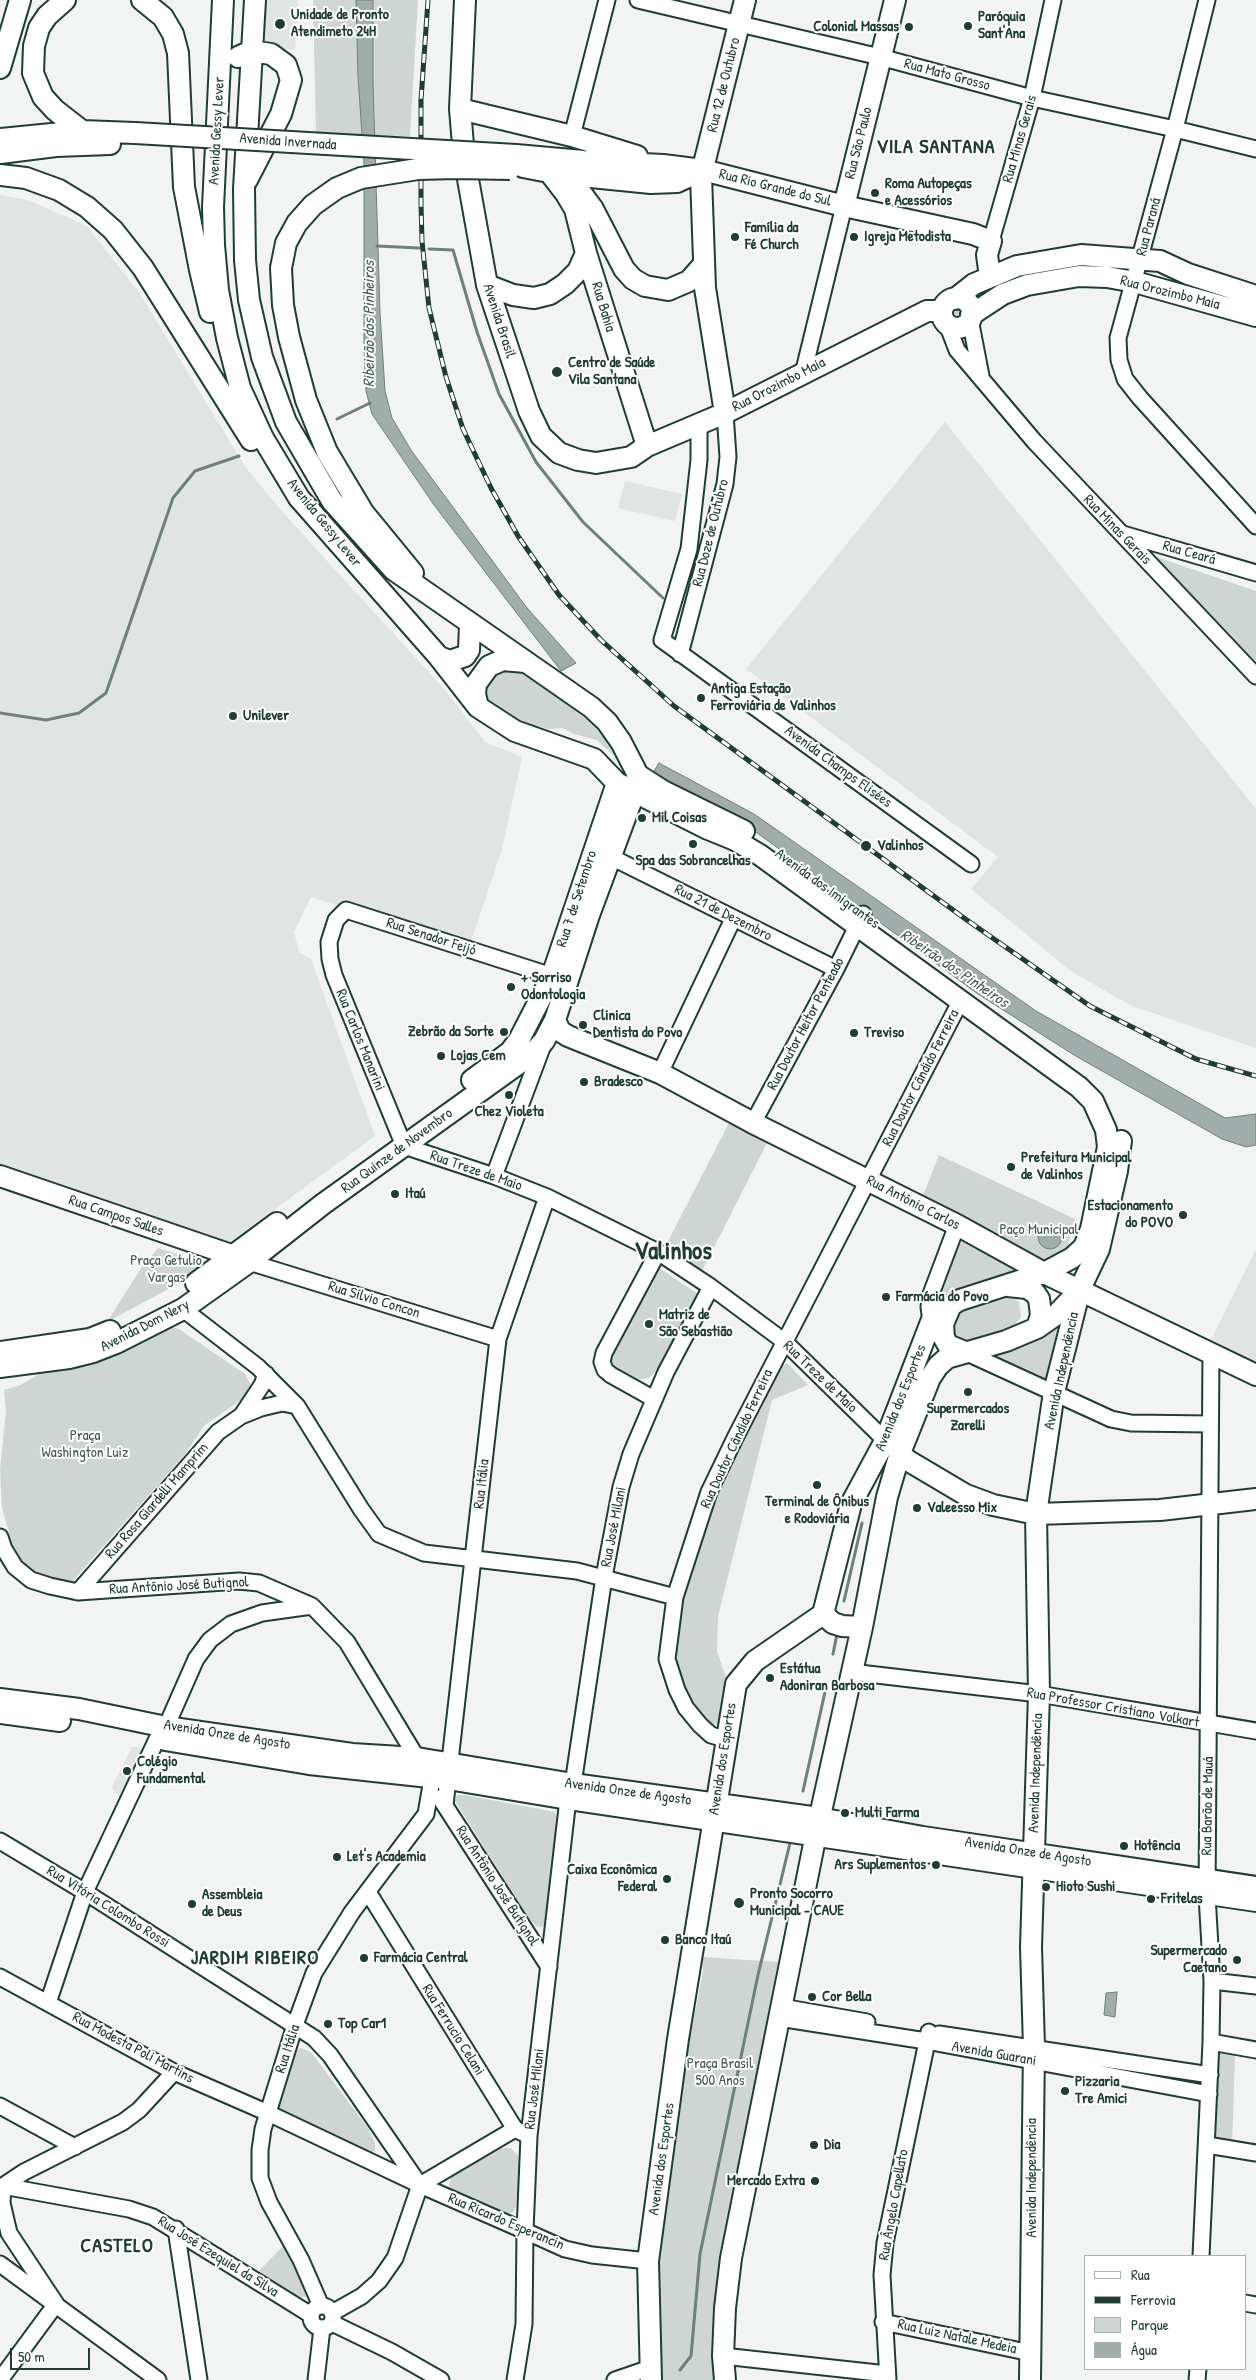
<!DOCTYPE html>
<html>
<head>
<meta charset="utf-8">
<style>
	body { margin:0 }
	#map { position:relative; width:1256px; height:2380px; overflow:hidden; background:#f2f3f3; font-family:"Patrick Hand",sans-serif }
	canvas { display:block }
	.legend { position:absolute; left:1084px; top:2255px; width:162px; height:115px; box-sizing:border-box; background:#fff; border:1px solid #a5b1ae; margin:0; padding:6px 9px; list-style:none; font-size:15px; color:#1f3d34 }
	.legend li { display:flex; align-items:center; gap:10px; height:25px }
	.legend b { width:25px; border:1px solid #a5b1ae }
	.scale { position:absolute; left:10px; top:2348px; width:80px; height:22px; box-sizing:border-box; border:2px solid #1f3d34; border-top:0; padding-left:6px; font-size:15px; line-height:18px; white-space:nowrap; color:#1f3d34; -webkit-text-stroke:4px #fff; paint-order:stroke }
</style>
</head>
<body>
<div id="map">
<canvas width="1256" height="2380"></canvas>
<ul class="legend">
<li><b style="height:6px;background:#fff"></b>Rua</li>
<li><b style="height:6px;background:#1f3d34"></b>Ferrovia</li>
<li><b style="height:14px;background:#ced5d3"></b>Parque</li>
<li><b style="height:14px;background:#a1adaa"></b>Água</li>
</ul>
<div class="scale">50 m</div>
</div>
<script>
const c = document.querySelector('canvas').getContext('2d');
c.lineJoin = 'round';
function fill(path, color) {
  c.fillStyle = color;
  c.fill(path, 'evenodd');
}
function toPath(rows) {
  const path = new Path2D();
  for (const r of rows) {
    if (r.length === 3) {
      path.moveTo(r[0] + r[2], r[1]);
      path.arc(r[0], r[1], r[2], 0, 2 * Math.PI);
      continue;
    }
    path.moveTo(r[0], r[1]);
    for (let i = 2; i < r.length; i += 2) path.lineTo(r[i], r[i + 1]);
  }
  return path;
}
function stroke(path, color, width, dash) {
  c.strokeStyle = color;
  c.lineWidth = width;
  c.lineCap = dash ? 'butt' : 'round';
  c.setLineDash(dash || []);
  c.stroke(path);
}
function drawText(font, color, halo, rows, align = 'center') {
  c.font = font + ' "Patrick Hand",sans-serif';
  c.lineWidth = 4;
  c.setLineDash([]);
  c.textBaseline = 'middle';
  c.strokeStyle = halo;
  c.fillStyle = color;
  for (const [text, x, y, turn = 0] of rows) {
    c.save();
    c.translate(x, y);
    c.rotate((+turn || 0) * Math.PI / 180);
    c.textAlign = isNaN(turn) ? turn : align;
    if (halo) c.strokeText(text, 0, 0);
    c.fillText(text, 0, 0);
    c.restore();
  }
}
fill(toPath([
	[263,0,298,0,295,50,262,48],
	[0,195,28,200,87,226,140,294,246,468,286,516,446,691,485,742,522,757,502,849,469,947,311,897,294,932,299,952,311,959,375,1136,223,1247,0,1169],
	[945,422,1256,809,1256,1048,1132,1006,1072,972,971,889,998,857,746,669],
	[625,481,682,494,675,521,618,508],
	[1256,1249,1256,1364,1211,1340],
	[132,1747,139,1747,142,1755,123,1797,115,1793,112,1787]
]), '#e0e4e3');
fill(toPath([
	[313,0,418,0,410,136,316,134],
	[957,314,9],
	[1151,555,1256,591,1256,662],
	[498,670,518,670,567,702,594,727,604,738,614,756,597,740,574,734,562,728,548,729,539,727,531,729,491,710,483,694,484,680],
	[730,1121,768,1141,700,1275,664,1249],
	[939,1155,1075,1219,1066,1252,1046,1262,921,1201],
	[961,1242,1019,1270,1020,1272,943,1301,940,1287,955,1246],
	[158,1248,213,1265,107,1322,140,1270],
	[656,1266,698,1294,661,1366,649,1378,634,1380,612,1367,609,1358],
	[1011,1296,1019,1302,1021,1317,1014,1326,962,1344,952,1336,951,1322,958,1312,969,1305],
	[1062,1319,1047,1381,985,1357],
	[170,1327,179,1329,245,1374,251,1385,251,1393,205,1425,185,1454,70,1584,60,1583,25,1570,16,1557,2,1508,0,1469,6,1412,4,1390,21,1385,48,1368],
	[787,1363,808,1385,772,1400,718,1616,717,1651,726,1678,718,1725,707,1724,685,1688,677,1670,673,1651,677,1609,711,1506,739,1441,779,1368],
	[457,1795,465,1795,555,1812,557,1820,545,1926,538,1927,530,1920,460,1809,455,1801],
	[702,1957,778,1962,728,2219,715,2341,718,2380,657,2380,659,2200,703,1971],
	[301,2048,311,2052,368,2128,375,2143,375,2149,372,2154,362,2152,277,2114,276,2109,295,2050],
	[1214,2051,1235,2054,1232,2148,1209,2144],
	[502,2148,511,2148,518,2156,520,2165,516,2206,513,2212,507,2214,498,2211,452,2191,449,2186,451,2177],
	[284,2245,298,2268,307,2288,308,2297,298,2297,285,2291,259,2271]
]), '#ced5d3');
const water = toPath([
	[356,0,373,0,373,84,380,313,385,391,392,418,411,450,527,608,576,663,561,671,434,505,372,414,366,391,364,350,364,164,358,76,356,0],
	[659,763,754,814,1036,1011,1225,1118,1256,1114,1256,1145,1246,1147,1222,1139,1074,1055,978,994,745,824,651,776,659,763],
	[1050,1237,12],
	[1117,1992,1115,2017,1104,2015,1106,1993,1117,1992]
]);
fill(water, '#a1adaa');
stroke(water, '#6d807b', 1);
stroke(toPath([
	[377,246,419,248],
	[429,249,453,250,477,332,499,394,536,462,583,522,663,598],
	[337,419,370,403],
	[0,713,46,720,79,713,106,693,173,498,195,471,239,456],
	[844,1601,862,1523],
	[833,1654,837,1634],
	[803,1791,827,1683],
	[680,2370,691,2356,700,2254,758,1975,790,1843]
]), '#6d807b', 3);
const minor = toPath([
	[638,0,880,57,1032,98,1175,129,1256,149],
	[1207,0,1175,129,1118,338,1119,360,1125,379,1140,398,1256,526],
	[572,136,607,0],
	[991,241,1032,98,1053,0],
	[970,319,981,376],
	[947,324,957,350,1034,441,1256,676],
	[803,374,844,206],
	[699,425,699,460,689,549,662,640,971,864],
	[1123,534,1256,573],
	[680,654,725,484,728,457,725,413],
	[603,853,836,969],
	[552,976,346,910,336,920,329,942,330,959,334,975,404,1146,494,1176,547,1197,658,1252,711,1287,785,1342,892,1447],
	[660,1073,733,919],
	[753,1123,836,969,863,914],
	[494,1176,543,1045],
	[249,1262,498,1339],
	[183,1309,258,1367,297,1406,361,1509,379,1534,424,1553,577,1571,675,1597],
	[931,1322,929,1307,931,1294,957,1225],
	[965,1352,1111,1419,1131,1423,1210,1424],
	[654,1399,611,1375,605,1370,602,1362,604,1353,658,1252],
	[242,1415,262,1385,266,1374],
	[0,1537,4,1549,15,1567,31,1580,50,1586,78,1592,239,1581,259,1583,312,1606,347,1642,417,1758],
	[78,1592,218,1432,241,1416,261,1408,282,1403,297,1406],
	[851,1672,1039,1694,1256,1731],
	[728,1740,711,1735,700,1725,686,1708,677,1690,667,1659,675,1597,709,1492,735,1438,960,1002],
	[573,1784,604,1577,621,1487,631,1454,666,1372,711,1287],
	[440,1798,549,1967],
	[445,1805,498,1339,547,1197],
	[0,1841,85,1892,314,2038,330,2055,419,2184],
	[368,1892,515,2129,529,2136],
	[0,1977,174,2072,268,2113,420,2185,525,2231,565,2249,592,2255,648,2261],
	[1212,1981,1256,1986],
	[48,2003,85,1892,157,1739,166,1727,196,1659,210,1640,231,1624,262,1613,312,1606],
	[782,2007,867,2022],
	[779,2018,926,2041,1209,2094],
	[939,2034,1210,2075],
	[1211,2042,1256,2050],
	[0,2106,75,2147],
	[1207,2145,1256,2153],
	[3,2186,129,2209,153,2217,311,2315],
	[176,2229,199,2380],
	[1201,2256,1211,2042,1212,1981,1207,1895,1211,1354],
	[0,2264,158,2380],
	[1245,2303,1256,2305],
	[322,2317,11],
	[321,2306,301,2260,269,2202,260,2178,260,2150,263,2129,295,2025,314,1973,352,1912,426,1814,431,1785],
	[332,2313,362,2296,379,2281,395,2258,420,2185,515,2129],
	[883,2322,1031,2353],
	[332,2323,392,2352,441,2380],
	[723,2356,887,2374],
	[0,2380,56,2304,9,2233,2,2203,3,2186,24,2172,123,2122,139,2110,174,2072],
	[316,2380,322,2328],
	[515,2380,524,2324,525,2231,529,2136,568,1799],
	[615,2380,650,2368],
	[888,2380,882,2275,885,2243,929,2032],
	[1197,2380,1198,2369]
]);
const major = toPath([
	[65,0,47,16,39,28,34,46,33,73,43,97,55,110,82,131],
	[142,0,163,17,173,34,178,53,184,187,200,270,210,312],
	[223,0,213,207,214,245,218,290,227,338,240,388,263,438,299,498,439,657,478,707,515,731,594,759,617,783,708,829,735,840,760,855,1079,1087,1093,1101,1106,1130,1108,1147,1091,1229,1084,1247,1072,1258,1044,1273,960,1300,943,1310,931,1322,885,1441,851,1504,823,1614,755,1661,736,1684,678,2039,648,2261,651,2380],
	[255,0,244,189,245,260,249,300,262,357,286,422,332,501,394,570,591,707,607,722,621,742,638,775],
	[465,0,460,109,464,157,487,285,529,411,541,436,559,453,578,460,596,463,631,457,647,446,725,413,927,311,942,311],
	[238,57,251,51,271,54,286,65,291,80,281,114,247,180],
	[0,68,20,0],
	[460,109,572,136,637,156],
	[0,139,82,131,135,133],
	[0,153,56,146,110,144],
	[516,155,583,161,663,165,703,170,844,206,973,234,991,241,987,255,990,277],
	[523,167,549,172,566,194,575,209,586,253,647,446],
	[561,174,651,183,677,182,703,170],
	[0,175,26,178,59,190,87,207,113,230,143,268,251,440],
	[560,175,576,186,593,209,624,269,633,279,645,286,668,290,689,281,704,264],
	[844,206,895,0],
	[281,268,283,305,289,337,306,400,327,452,363,512,413,573],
	[487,285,513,295,534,298,550,294,565,284,578,271,586,253],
	[957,313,15],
	[955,299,974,284,1017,266,1081,255,1160,261,1188,274,1256,296],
	[971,315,1003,294,1027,285,1079,276,1107,277,1135,282,1256,316],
	[725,413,705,288,701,176,745,0],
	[439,657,450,661,465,656,469,650,470,625],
	[478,707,475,694,476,684,489,666,503,660,525,662],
	[638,775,663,791,744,831],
	[555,1020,560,1031,568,1036,660,1073,753,1123,957,1225,1044,1273,1256,1375],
	[472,1080,510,1052,519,1040,552,976,617,783],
	[0,1176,243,1259],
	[196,1283,277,1223],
	[1008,1286,1027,1288,1035,1293,1039,1299,1041,1315,1037,1328],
	[951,1305,943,1324,944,1338,948,1345,965,1352],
	[0,1352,90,1339,110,1331],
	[0,1367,69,1358,93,1352,116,1343,183,1309,249,1262,323,1204,532,1054,544,1041,555,1020,589,915,632,799,637,779],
	[900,1453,907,1460,966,1495,993,1505,1036,1514,1160,1510,1256,1499],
	[823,1614,833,1623,842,1626,862,1627],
	[0,1699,79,1709,166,1727,352,1754,417,1758,573,1784,819,1818,923,1837,1256,1887],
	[0,1713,60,1721],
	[165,1740,309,1764,448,1779,568,1799,1256,1901],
	[725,2380,723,2356,725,2308,731,2258,816,1834,862,1627,887,1497,900,1453,930,1378,938,1366,947,1358,1006,1341,1037,1328,1057,1314,1079,1291,1099,1249,1117,1171,1121,1141],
	[1030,2380,1034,2047,1031,1947,1039,1694,1036,1514,1054,1392,1079,1293]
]);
stroke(minor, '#1f3d34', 19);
stroke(major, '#1f3d34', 24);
stroke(minor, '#fff', 15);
stroke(major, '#fff', 20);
const rail = toPath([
	[428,0,421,100,421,203,422,241,429,308,446,377,463,429,491,488,518,536,559,595,601,640,674,706,964,918,1090,1006,1196,1059,1256,1076]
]);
stroke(rail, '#1f3d34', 5);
stroke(rail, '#fff', 3, [9]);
const majorBridge = toPath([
	[135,133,516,155],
	[281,268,286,243,297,223,313,205,337,188,361,178,418,169,456,168,510,169]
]);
stroke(majorBridge, '#1f3d34', 24, []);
stroke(majorBridge, '#fff', 20);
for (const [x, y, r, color] of [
	[280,24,6,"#1f3d34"],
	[968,26,5,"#1f3d34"],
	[909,27,5,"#1f3d34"],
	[875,193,5,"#1f3d34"],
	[735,237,5,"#1f3d34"],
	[854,237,5,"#1f3d34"],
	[557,372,6,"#1f3d34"],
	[701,698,5,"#1f3d34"],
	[233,716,5,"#1f3d34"],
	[642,818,5,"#1f3d34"],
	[693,844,5,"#1f3d34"],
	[866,846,6,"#1f3d34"],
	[511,987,5,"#1f3d34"],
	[583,1025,5,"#1f3d34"],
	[504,1032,5,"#1f3d34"],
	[854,1033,5,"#1f3d34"],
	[441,1056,5,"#1f3d34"],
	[584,1082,5,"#1f3d34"],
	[509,1095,5,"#1f3d34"],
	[1011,1167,5,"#1f3d34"],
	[395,1194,5,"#1f3d34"],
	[1183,1215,5,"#1f3d34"],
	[886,1297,5,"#1f3d34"],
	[649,1324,5,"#1f3d34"],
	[968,1392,5,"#1f3d34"],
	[817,1485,5,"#1f3d34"],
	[917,1508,5,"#1f3d34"],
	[770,1678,5,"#1f3d34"],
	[127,1771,5,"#1f3d34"],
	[845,1813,5,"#1f3d34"],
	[1124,1846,5,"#1f3d34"],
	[337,1857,5,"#1f3d34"],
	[936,1865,5,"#1f3d34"],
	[667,1879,5,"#1f3d34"],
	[1046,1887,5,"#1f3d34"],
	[1151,1899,5,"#1f3d34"],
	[739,1903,6,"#1f3d34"],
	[192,1904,5,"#1f3d34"],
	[665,1940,5,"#1f3d34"],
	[364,1958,5,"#1f3d34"],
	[1237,1960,5,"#1f3d34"],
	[812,1997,5,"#1f3d34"],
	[328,2024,5,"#1f3d34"],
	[1065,2091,5,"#1f3d34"],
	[814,2145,5,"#1f3d34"],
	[815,2181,5,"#1f3d34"]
]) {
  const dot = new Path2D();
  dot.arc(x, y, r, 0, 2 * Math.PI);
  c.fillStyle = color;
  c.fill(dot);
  stroke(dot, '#fff', 2);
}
drawText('bold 15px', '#1f3d34', '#fff', [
	["Unidade de Pronto",291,15],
	["Atendimeto 24H",291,32],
	["Paróquia",978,17],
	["Sant'Ana",978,34],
	["Colonial Massas",899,27,"right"],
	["Roma Autopeças",885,184],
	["e Acessórios",885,201],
	["Família da",745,228],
	["Fé Church",745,245],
	["Igreja Metodista",864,237],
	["Centro de Saúde",568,363],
	["Vila Santana",568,380],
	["Antiga Estação",711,689],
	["Ferroviária de Valinhos",711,706],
	["Unilever",243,716],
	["Mil Coisas",652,818],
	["Valinhos",877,846],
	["Spa das Sobrancelhas",693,861,"center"],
	["+ Sorriso",521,978],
	["Odontologia",521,995],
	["Clinica",593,1016],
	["Dentista do Povo",593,1033],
	["Zebrão da Sorte",494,1032,"right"],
	["Treviso",864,1033],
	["Lojas Cem",451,1056],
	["Bradesco",594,1082],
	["Chez Violeta",509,1112,"center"],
	["Prefeitura Municipal",1021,1158],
	["de Valinhos",1021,1175],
	["Itaú",405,1194],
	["Estacionamento",1173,1206,"right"],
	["do POVO",1173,1223,"right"],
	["Farmácia do Povo",896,1297],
	["Matriz de",659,1315],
	["São Sebastião",659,1332],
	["Supermercados",968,1409,"center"],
	["Zarelli",968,1426,"center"],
	["Terminal de Ônibus",817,1502,"center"],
	["e Rodoviária",817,1519,"center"],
	["Valeesso Mix",927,1508],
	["Estátua",780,1669],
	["Adoniran Barbosa",780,1686],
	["Colégio",137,1762],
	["Fundamental",137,1779],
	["Multi Farma",855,1813],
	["Hotência",1134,1846],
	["Let's Academia",347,1857],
	["Ars Suplementos",926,1865,"right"],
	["Caixa Econômica",657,1870,"right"],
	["Federal",657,1887,"right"],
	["Hioto Sushi",1056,1887],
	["Pronto Socorro",750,1894],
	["Municipal - CAUE",750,1911],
	["Assembleia",202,1895],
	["de Deus",202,1912],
	["Fritelas",1161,1899],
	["Banco Itaú",675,1940],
	["Supermercado",1227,1951,"right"],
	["Caetano",1227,1968,"right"],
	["Farmácia Central",374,1958],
	["Cor Bella",822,1997],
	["Top Car1",338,2024],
	["Pizzaria",1075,2082],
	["Tre Amici",1075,2099],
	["Dia",824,2145],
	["Mercado Extra",805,2181,"right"]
], 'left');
drawText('15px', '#1f3d34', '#fff', [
	["Rua Mato Grosso",947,75,15],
	["Rua 12 de Outubro",724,85,-76],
	["Avenida Gessy Lever",217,131,-87],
	["Rua Minas Gerais",1020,139,-74],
	["Avenida Invernada",288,142,4],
	["Rua São Paulo",859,143,-76],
	["Rua Rio Grande do Sul",775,188,14],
	["Rua Paraná",1149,227,-75],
	["Rua Orozimbo Maia",1170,293,14],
	["Rua Bahia",603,307,73],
	["Avenida Brasil",499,321,72],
	["Rua Orozimbo Maia",779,385,-27],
	["Avenida Gessy Lever",324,523,51],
	["Rua Minas Gerais",1117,530,46],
	["Rua Doze de Outubro",711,533,-76],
	["Rua Ceará",1189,553,16],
	["Avenida Champs Elisées",838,767,36],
	["Avenida dos Imigrantes",827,889,36],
	["Rua 7 de Setembro",577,899,-72],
	["Rua 21 de Dezembro",723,913,27],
	["Rua Senador Feijó",431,937,18],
	["Rua Doutor Heitor Penteado",806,1024,-62],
	["Rua Carlos Manarini",360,1040,68],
	["Rua Doutor Cândido Ferreira",921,1078,-63],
	["Rua Quinze de Novembro",397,1151,-36],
	["Rua Treze de Maio",476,1171,19],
	["Rua Antônio Carlos",913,1203,27],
	["Rua Campos Salles",116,1216,19],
	["Rua Sílvio Concon",374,1300,17],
	["Avenida Dom Nery",145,1326,-27],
	["Avenida Independência",1062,1371,-78],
	["Rua Treze de Maio",820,1377,44],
	["Avenida dos Esportes",901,1398,-68],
	["Rua Doutor Cândido Ferreira",737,1439,-65],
	["Rua Itália",482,1484,-84],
	["Rua Rosa Giardelli Mamprim",157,1501,-49],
	["Rua José Milani",614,1527,-79],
	["Rua Antônio José Butignol",179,1586,-3],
	["Rua Professor Cristiano Volkart",1113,1708,10],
	["Avenida Onze de Agosto",227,1735,9],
	["Avenida dos Esportes",723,1759,-81],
	["Avenida Independência",1036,1773,-88],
	["Avenida Onze de Agosto",628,1792,8],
	["Rua Barão de Mauá",1208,1806,-89],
	["Avenida Onze de Agosto",1028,1852,9],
	["Rua Antônio José Butignol",497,1886,57],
	["Rua Vitória Colombo Rossi",108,1907,32],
	["Rua Ferrucio Celani",453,2030,58],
	["Rua Modesta Poli Martins",133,2048,28],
	["Rua Itália",288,2049,-72],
	["Avenida Guarani",994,2054,10],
	["Rua José Milani",535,2089,-83],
	["Avenida dos Esportes",662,2159,-82],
	["Avenida Independência",1032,2178,-90],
	["Rua Ângelo Capellato",894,2205,-80],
	["Rua Ricardo Esperancin",506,2222,23],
	["Rua José Ezequiel da Silva",218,2257,32],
	["Rua Luiz Natale Medeia",957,2337,12]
]);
drawText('15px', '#425b54', '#fff', [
	["Paço Municipal",1039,1230],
	["Praça Getulio",166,1261],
	["Vargas",166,1278],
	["Praça",85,1436],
	["Washington Luiz",85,1453],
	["Praça Brasil",720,2064],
	["500 Anos",720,2081]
]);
drawText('italic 16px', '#465f57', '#fff', [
	["Ribeirão dos Pinheiros",370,324,-90],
	["Ribeirão dos Pinheiros",954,969,34]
]);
c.letterSpacing = '1px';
drawText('bold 20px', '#1f3d34', '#fff', [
	["VILA SANTANA",936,148],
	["JARDIM RIBEIRO",255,1959],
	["CASTELO",117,2247]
]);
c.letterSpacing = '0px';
drawText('bold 25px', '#1f3d34', '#fff', [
	["Valinhos",673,1252]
]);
</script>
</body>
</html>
